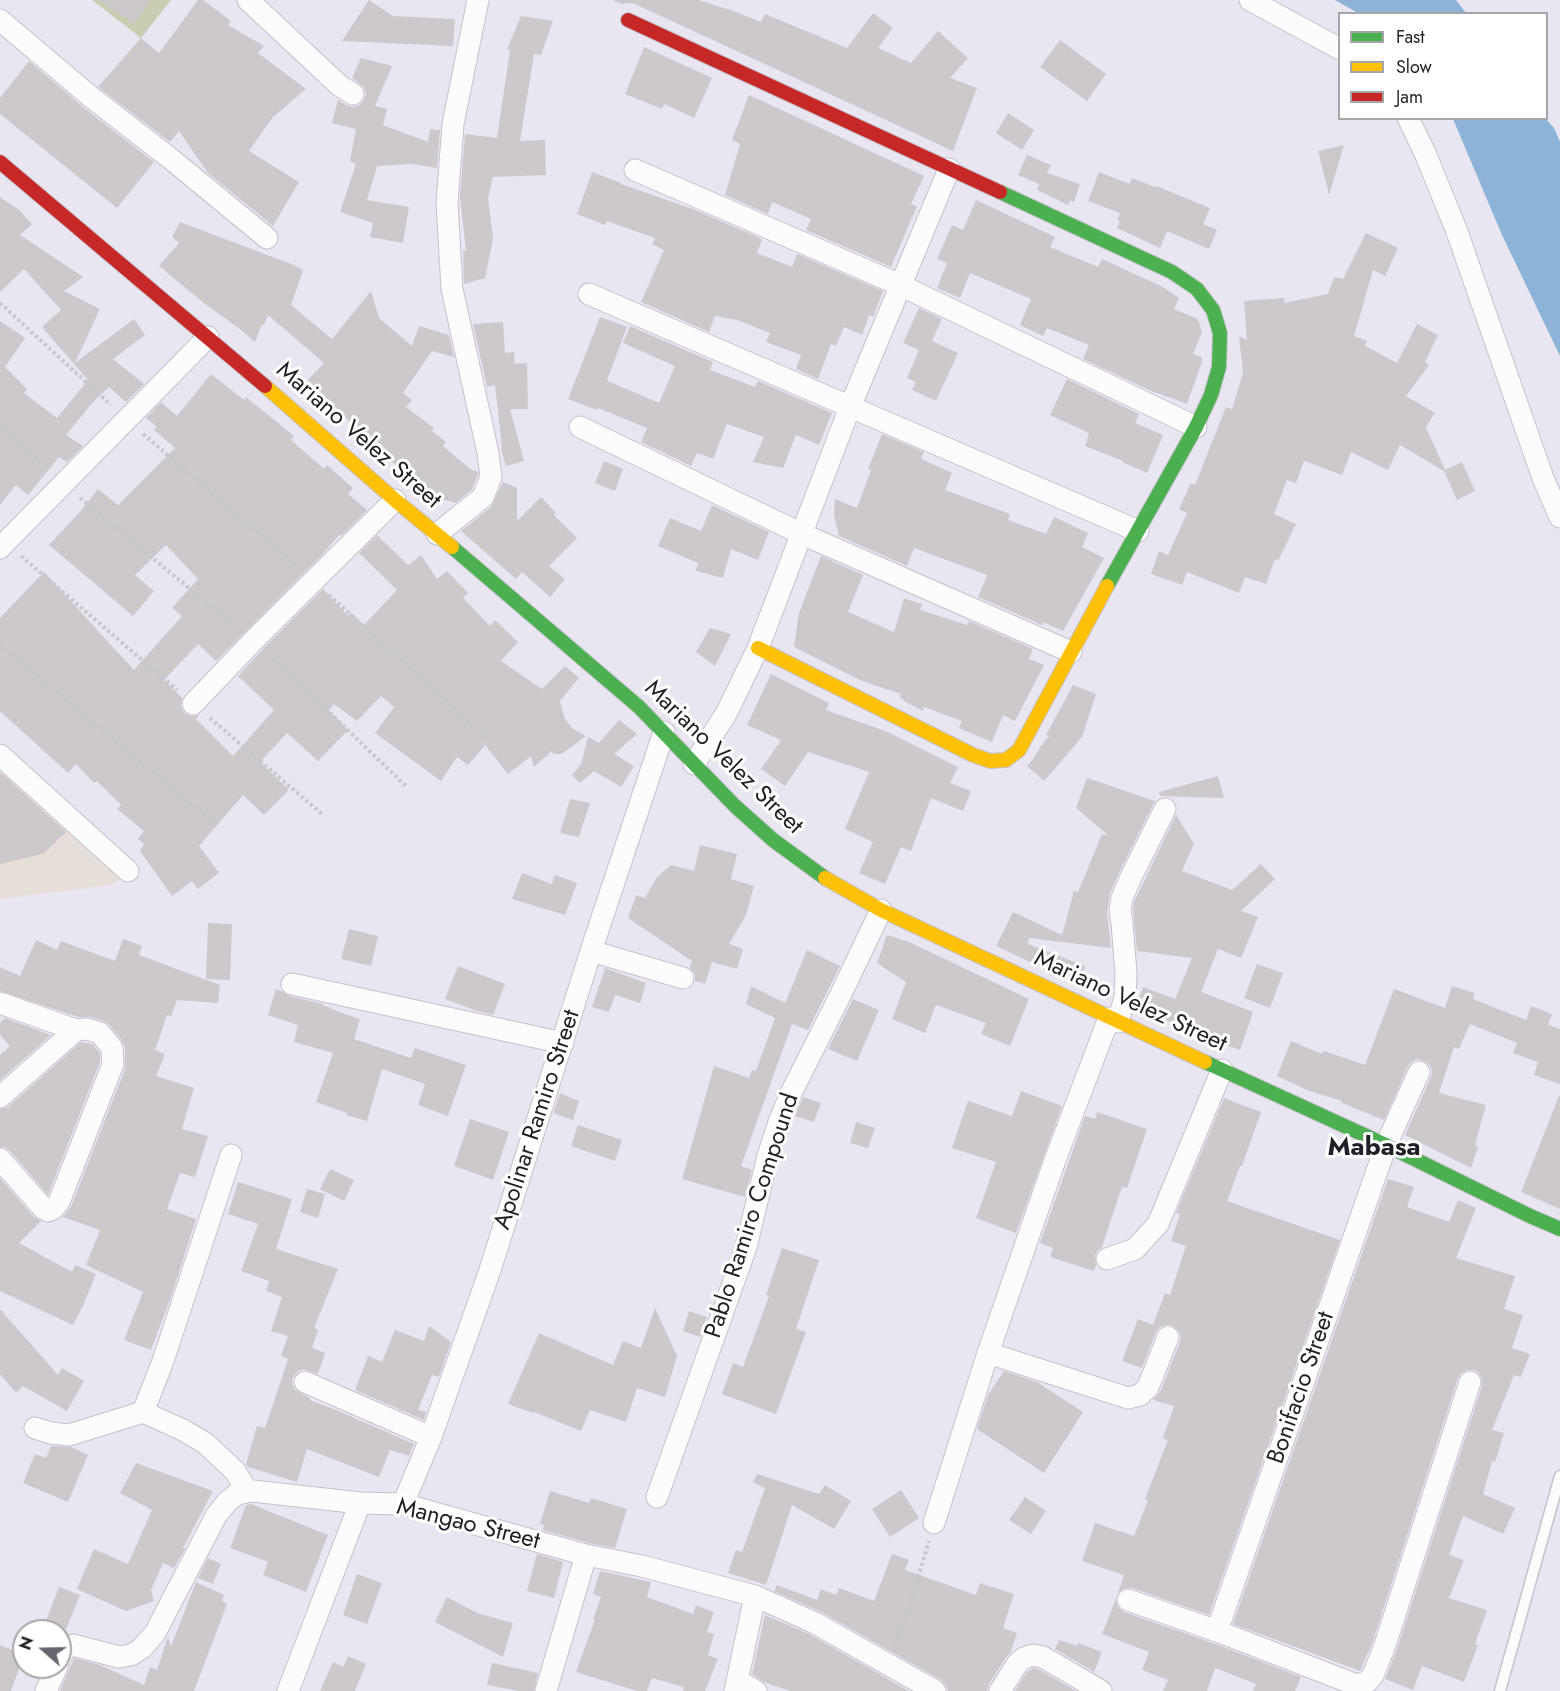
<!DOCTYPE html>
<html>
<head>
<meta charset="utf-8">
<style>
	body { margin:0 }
	#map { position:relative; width:1560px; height:1691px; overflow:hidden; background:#e9e6f1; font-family:Jost,sans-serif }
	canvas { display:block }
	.legend { position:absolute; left:1338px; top:12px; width:210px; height:108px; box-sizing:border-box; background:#fff; border:2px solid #a6a5a8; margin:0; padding:8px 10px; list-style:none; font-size:18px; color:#211f26 }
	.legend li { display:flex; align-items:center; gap:12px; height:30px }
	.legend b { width:30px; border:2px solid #a6a5a8 }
	.north { position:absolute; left:12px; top:1619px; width:60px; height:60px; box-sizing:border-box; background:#fff; border:2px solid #a6a5a8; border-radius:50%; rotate:290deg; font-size:16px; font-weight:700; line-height:24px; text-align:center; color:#211f26 }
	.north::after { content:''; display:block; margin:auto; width:21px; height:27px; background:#67656d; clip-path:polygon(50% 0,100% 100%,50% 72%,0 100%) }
</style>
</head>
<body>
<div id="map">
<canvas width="1560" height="1691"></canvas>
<ul class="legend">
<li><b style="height:8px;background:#4caf50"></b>Fast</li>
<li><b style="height:8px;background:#ffc107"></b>Slow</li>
<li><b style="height:8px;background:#c62828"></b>Jam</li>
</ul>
<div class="north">N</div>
</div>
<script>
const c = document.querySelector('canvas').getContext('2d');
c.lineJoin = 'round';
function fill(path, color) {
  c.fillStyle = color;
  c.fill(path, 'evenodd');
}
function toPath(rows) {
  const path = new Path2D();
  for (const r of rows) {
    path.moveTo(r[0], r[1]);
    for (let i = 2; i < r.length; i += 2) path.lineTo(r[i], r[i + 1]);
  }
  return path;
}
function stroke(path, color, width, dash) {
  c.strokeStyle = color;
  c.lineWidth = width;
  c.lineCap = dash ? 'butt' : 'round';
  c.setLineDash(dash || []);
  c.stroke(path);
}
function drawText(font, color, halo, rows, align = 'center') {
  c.font = font + ' Jost,sans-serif';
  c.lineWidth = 6;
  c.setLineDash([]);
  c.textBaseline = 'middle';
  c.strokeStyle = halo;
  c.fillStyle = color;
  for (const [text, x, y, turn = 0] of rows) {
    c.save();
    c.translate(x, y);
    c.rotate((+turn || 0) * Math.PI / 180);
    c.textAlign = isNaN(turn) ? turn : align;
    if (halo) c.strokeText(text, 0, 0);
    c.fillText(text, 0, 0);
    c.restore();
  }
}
fill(toPath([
	[0,764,123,877,112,885,0,899]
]), '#e6dfd9');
fill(toPath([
	[92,0,171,0,141,38]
]), '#c9ceb2');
fill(toPath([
	[1335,0,1456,0,1466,13,1358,13],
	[1453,119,1546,119,1554,128,1560,142,1560,356,1502,235]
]), '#8db4d8');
fill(toPath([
	[99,0,150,0,134,24],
	[198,0,203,0,231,21,228,25,264,46,258,53,306,89,273,117,249,151,299,182,273,226,208,173,179,131,170,142,98,87,141,38,159,53],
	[369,0,393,16,455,19,453,46,342,41],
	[614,0,699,0,726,9,726,8,761,22,765,14,847,48,873,13,893,28,878,48,911,63,938,31,968,58,950,78,977,88,953,151,635,4,627,3,622,4,614,1],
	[521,16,553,21,541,55,534,54,520,141,545,140,546,175,493,177,488,198,493,239,485,278,464,284,463,251,466,251,460,197,465,134,497,138,510,50,507,49],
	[1060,40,1106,74,1087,101,1040,67],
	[644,47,712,78,694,118,664,104,662,109,625,94],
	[361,58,392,66,375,106,387,109,383,125,428,142,430,129,440,130,437,168,412,164,377,166,367,200,409,207,403,243,370,237,373,223,340,212,356,164,350,161,356,129,332,123,338,100,346,105,353,107,360,105,364,100,366,94,364,87,352,78],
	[29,61,83,107,154,162,117,208,0,114,0,98],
	[749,95,924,176,911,204,917,206,891,267,806,230,811,219,772,202,768,214,725,195,740,144,732,140],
	[1008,113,1034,130,1022,150,996,133],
	[1344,145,1329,195,1318,151],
	[1027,155,1051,165,1047,173,1080,184,1074,202,1070,200,1068,205,1037,190,1039,184,1018,175],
	[592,172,621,183,621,184,695,210,760,238,762,240,757,253,792,267,797,254,883,291,873,317,869,315,862,335,844,327,836,346,831,344,818,379,796,369,801,355,766,342,770,333,737,320,715,316,709,332,641,302,664,250,652,244,655,238,607,221,605,225,577,214],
	[1099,172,1130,184,1132,178,1155,187,1156,186,1210,208,1203,224,1217,230,1209,249,1167,231,1160,248,1117,228,1120,221,1117,220,1120,213,1088,201],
	[0,197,18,209,32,224,20,235,83,277,64,291,100,309,75,363,134,319,145,335,113,359,144,384,126,402,109,387,93,402,66,435,83,446,67,462,59,457,28,495,16,485,0,505,0,321,25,338,5,367,27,389,24,393,57,418,88,380,42,327,61,310,24,269,0,292],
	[976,200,1055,237,1050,247,1098,267,1102,259,1163,287,1179,298,1174,309,1198,319,1202,332,1193,354,1202,357,1202,362,1187,404,1149,390,1083,359,1089,345,1047,328,1043,336,1020,325,1031,299,970,273,960,298,937,288,947,263,937,259,952,225,963,230],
	[180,222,291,264,303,270,291,305,332,339,371,291,379,318,412,346,419,326,449,335,454,357,432,351,403,393,412,400,406,407,434,428,432,431,446,442,443,446,470,469,478,472,478,475,472,489,456,503,433,497,418,483,416,486,394,467,396,465,361,433,308,380,324,363,268,315,264,325,262,324,255,342,241,330,204,303,159,266,179,243,172,237],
	[1366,233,1398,248,1385,276,1373,270,1354,336,1367,341,1365,346,1397,363,1417,324,1438,335,1425,362,1429,365,1406,396,1435,413,1426,427,1445,470,1462,462,1475,491,1457,500,1444,471,1400,445,1388,470,1351,452,1342,475,1304,461,1296,483,1287,480,1274,514,1296,524,1278,561,1275,559,1266,584,1245,577,1239,593,1187,572,1182,585,1151,574,1159,551,1168,555,1187,513,1179,509,1191,483,1195,485,1226,407,1232,409,1243,373,1239,336,1247,340,1244,301,1284,298,1284,303,1328,294,1334,277,1343,279],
	[919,308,942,319,932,341,958,353,936,401,912,390,916,382,907,378,919,350,903,343],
	[600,317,627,327,607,380,608,381,659,403,675,366,623,343,630,326,713,362,710,370,755,387,758,381,832,413,819,445,796,435,783,468,753,462,764,437,727,424,713,459,697,453,691,466,641,442,647,428,598,408,597,410,568,399],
	[503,322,505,353,514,352,515,364,527,363,528,409,510,409,524,461,506,466,501,448,502,447,495,385,487,387,473,324],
	[211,374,244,400,246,397,294,436,291,440,324,469,327,465,353,488,348,494,367,510,341,536,340,534,321,556,216,661,198,644,164,680,182,698,181,707,184,713,191,716,199,715,196,719,233,756,274,710,238,676,262,650,323,589,348,616,351,613,364,625,397,590,359,553,377,535,408,565,421,555,437,579,447,571,468,593,463,598,490,626,495,620,518,642,501,661,542,689,565,666,579,678,560,701,565,719,573,729,586,736,562,754,553,754,552,751,534,767,531,756,508,774,485,745,468,765,457,757,441,781,375,733,394,707,381,696,357,721,334,704,329,710,348,730,318,761,287,733,260,762,289,790,264,815,243,795,199,846,219,873,198,889,192,881,172,896,140,851,144,844,138,839,144,831,117,809,121,805,97,781,94,783,76,764,68,773,0,711,0,618,44,572,134,670,182,616,172,608,198,579,166,545,135,575,154,591,133,616,49,545,79,513,98,489,118,505,175,448,154,430,157,427,146,418,161,402,177,416],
	[1067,379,1139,414,1135,423,1163,435,1147,473,1122,462,1123,461,1085,446,1089,433,1050,415],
	[882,434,924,452,921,459,952,473,945,490,1010,514,1008,520,1046,534,1054,517,1088,533,1082,547,1104,558,1063,631,1043,622,1042,625,978,597,987,575,914,548,907,566,839,536,834,515,835,499,857,508,871,470,868,469],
	[604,461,623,469,615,491,595,483],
	[503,482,517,488,517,521,541,497,556,513,554,515,577,538,549,566,565,579,550,597,522,572,516,579,461,531,491,507],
	[712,505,769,532,758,560,731,549,723,578,696,571,698,563,658,546,670,518,701,531],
	[821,556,863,575,848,612,894,632,904,598,922,604,920,610,967,625,969,621,1033,649,1029,659,1044,665,1015,721,1003,715,992,742,959,728,962,721,924,707,923,711,904,701,904,700,900,698,901,694,862,681,794,647,799,613],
	[710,628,731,634,715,666,696,652],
	[771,674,829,703,826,710,888,732,958,767,950,783,971,791,963,811,931,798,911,851,901,847,885,884,859,873,873,842,845,829,869,772,808,752,785,786,761,769,781,740,747,725],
	[1073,685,1096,694,1082,737,1044,781,1027,766,1034,758,1040,747,1049,736,1046,735],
	[619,720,637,734,614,754,634,766,621,787,594,771,580,783,572,775,581,764,588,737,599,743],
	[0,772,66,832,43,854,0,864],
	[1218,776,1224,798,1160,796,1159,792],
	[1087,778,1155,801,1120,871,1110,893,1107,912,1111,948,1029,938,1028,944,1085,966,1081,979,1047,970,996,946,1013,912,1062,935,1074,891,1078,892,1102,834,1109,836,1076,808],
	[570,799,590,803,579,837,560,833],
	[1176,815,1194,844,1182,871,1232,890,1261,864,1275,879,1241,911,1258,917,1241,958,1218,949,1201,992,1253,1012,1240,1050,1225,1045,1223,1049,1196,1038,1198,1032,1135,1009,1143,987,1175,999,1192,958,1137,951,1133,910,1134,902],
	[700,845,737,854,731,879,754,886,746,915,729,944,743,949,737,969,712,962,705,984,695,981,695,974,690,968,692,961,628,918,636,895,645,898,657,877,671,865,694,871],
	[522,873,552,884,555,875,577,883,565,915,512,899],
	[208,923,232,924,230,980,206,979],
	[349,929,378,936,371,966,341,959],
	[887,935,909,942,1029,999,1010,1046,981,1034,986,1023,936,1005,925,1033,892,1019,906,982,877,963],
	[123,939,142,946,139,955,220,985,218,1003,177,1000,171,1016,167,1015,155,1050,165,1054,156,1076,194,1088,182,1129,208,1136,195,1177,180,1173,167,1209,196,1219,172,1294,151,1350,124,1340,143,1292,86,1265,100,1230,63,1217,71,1207,125,1069,125,1047,122,1041,110,1025,104,1021,90,1017,78,1017,0,991,0,967,20,976,36,940,57,950,61,941,115,961],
	[807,950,840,966,808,1030,792,1024,741,1166,752,1170,745,1197,682,1179,714,1066,749,1078,752,1070,756,1071,775,1018,746,1004,751,986,785,1003],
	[1257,964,1283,973,1270,1008,1244,998],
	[458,966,505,984,493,1015,477,1011,445,999],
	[605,968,646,983,640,1003,615,995,609,1012,592,1007],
	[1452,986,1475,993,1473,999,1526,1020,1531,1006,1552,1014,1548,1025,1560,1029,1560,1084,1534,1075,1538,1062,1513,1053,1517,1043,1470,1024,1459,1049,1454,1047,1439,1093,1486,1105,1475,1145,1478,1147,1471,1168,1405,1135,1431,1077,1432,1071,1430,1065,1425,1061,1417,1059,1411,1062,1408,1066,1384,1120,1342,1103,1342,1101,1307,1090,1277,1076,1291,1041,1322,1054,1324,1051,1365,1065,1394,989,1445,1008],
	[276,989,281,991,289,996,323,1004,323,1005,339,1012,360,1019,354,1039,411,1058,415,1048,466,1065,448,1116,418,1105,425,1084,382,1069,367,1121,346,1115,347,1113,316,1102,333,1053,294,1042,298,1025,268,1015],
	[853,999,879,1010,857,1061,828,1049],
	[5,1018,51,1035,0,1080,0,1055,10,1046,0,1035,0,1023],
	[81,1042,92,1044,100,1053,100,1062,48,1195,10,1151,5,1147,0,1147,0,1109,8,1107],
	[1021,1091,1062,1106,1016,1233,976,1218,996,1162,952,1148,968,1101,1012,1116],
	[560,1093,579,1101,573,1120,553,1113],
	[1559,1096,1560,1096,1560,1209,1521,1192],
	[803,1097,821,1103,814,1122,795,1116],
	[1224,1098,1261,1112,1242,1166,1240,1166,1227,1201,1340,1240,1209,1615,1132,1588,1125,1588,1118,1593,1124,1575,1082,1561,1095,1523,1134,1536,1148,1500,1145,1499,1168,1440,1163,1438,1174,1406,1153,1400,1160,1392,1180,1342,1181,1336,1178,1330,1172,1325,1166,1325,1160,1327,1156,1332,1142,1368,1122,1361,1138,1319,1153,1325,1165,1293,1170,1295,1186,1246,1171,1241,1180,1214,1176,1213],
	[1097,1112,1147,1129,1127,1188,1122,1187,1102,1247,1097,1251,1095,1256,1096,1265,1094,1271,1050,1257,1053,1248,1040,1243,1085,1116,1095,1119],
	[470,1119,509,1132,493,1180,454,1166],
	[856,1122,875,1128,868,1148,850,1143],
	[578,1125,622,1140,615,1161,571,1146],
	[330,1169,354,1180,344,1201,320,1189],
	[0,1178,33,1216,41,1221,19,1243,72,1272,75,1265,96,1274,83,1306,73,1325,0,1291],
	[1388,1179,1414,1187,1407,1207,1449,1222,1458,1200,1476,1208,1456,1258,1515,1276,1504,1309,1523,1315,1512,1348,1530,1354,1521,1377,1514,1375,1492,1430,1504,1433,1495,1462,1492,1461,1483,1494,1515,1508,1503,1534,1463,1516,1449,1555,1464,1560,1449,1598,1487,1610,1475,1644,1478,1645,1464,1682,1422,1666,1413,1690,1385,1679,1396,1652,1482,1386,1482,1379,1479,1373,1474,1370,1467,1370,1461,1373,1458,1378,1372,1644,1360,1671,1233,1624],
	[238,1182,292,1199,276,1249,338,1269,314,1328,318,1330,312,1348,325,1353,318,1374,304,1369,298,1371,293,1377,292,1384,295,1390,310,1398,310,1400,336,1410,414,1444,409,1456,390,1450,379,1477,307,1449,297,1482,248,1467,246,1464,257,1426,265,1428,288,1359,281,1356,288,1336,271,1331,282,1297,266,1291,269,1281,241,1271,258,1224,228,1214],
	[307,1189,325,1194,318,1218,300,1212],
	[782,1248,819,1260,796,1329,806,1332,776,1414,722,1394,733,1363,743,1367,769,1296,766,1295],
	[655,1308,677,1356,665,1397,637,1388,626,1422,590,1410,581,1431,534,1412,533,1413,508,1404,539,1333,613,1365,623,1341,641,1348],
	[0,1309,58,1375,62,1368,84,1381,67,1411,23,1386,16,1393,0,1374],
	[689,1311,707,1317,700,1337,683,1331],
	[429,1326,451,1342,439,1377,432,1375,418,1410,426,1412,424,1420,355,1390,368,1356,382,1362,395,1330,424,1341],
	[1004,1371,1037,1382,1083,1412,1044,1473,977,1429,988,1395],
	[51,1446,71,1447,88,1455,68,1502,23,1483,35,1454,46,1458],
	[136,1463,213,1491,183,1548,185,1549,174,1568,163,1563,151,1590,154,1601,126,1611,77,1589,94,1549,128,1564,152,1510,120,1493],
	[757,1474,819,1494,825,1485,851,1501,834,1529,792,1505,766,1585,728,1573,736,1550,742,1552,765,1488,753,1482],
	[901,1490,919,1518,890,1537,872,1509],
	[550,1491,589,1503,591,1498,627,1509,615,1548,589,1543,543,1530,544,1525,540,1524],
	[1025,1497,1046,1511,1031,1534,1009,1520],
	[251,1504,328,1535,306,1592,263,1575,268,1562,230,1548,246,1505],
	[537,1554,563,1562,554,1598,527,1591],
	[892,1554,909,1560,905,1570,976,1595,980,1583,1014,1594,1003,1628,1017,1633,1011,1651,1012,1651,1006,1657,989,1684,987,1691,948,1691,946,1685,941,1680,821,1612,774,1591,777,1585,817,1600,821,1589,836,1595,839,1588,874,1601],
	[208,1558,221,1564,213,1584,198,1578],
	[600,1571,651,1582,647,1597,693,1614,696,1605,714,1612,707,1632,714,1634,708,1655,718,1659,705,1691,683,1691,684,1687,652,1678,647,1691,637,1691,576,1672,595,1619,593,1619,601,1597,593,1594],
	[357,1574,382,1583,367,1624,343,1615],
	[196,1582,224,1595,222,1601,227,1604,194,1691,60,1691,74,1658,100,1665,144,1685,150,1667,157,1670,168,1637,171,1646],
	[59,1587,80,1595,66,1629,46,1621],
	[447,1597,477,1613,513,1623,503,1657,435,1622],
	[1116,1599,1118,1608,1124,1612,1213,1643,1301,1677,1295,1691,1253,1691,1256,1684,1215,1668,1207,1691,1163,1691,1168,1680,1142,1670,1149,1652,1102,1634],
	[765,1615,809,1634,909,1691,790,1691,764,1682,752,1674],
	[1059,1640,1077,1646,1078,1643,1102,1652,1094,1672,1055,1649],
	[0,1645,24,1655,11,1691,0,1691],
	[348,1656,366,1664,355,1691,320,1691,333,1662,343,1667],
	[492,1663,538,1673,534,1691,519,1691,487,1685],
	[23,1667,43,1667,39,1676,23,1671],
	[1034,1668,1038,1669,1076,1691,1015,1691,1027,1672]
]), '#cdc8cb');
const lane = toPath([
	[1500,1691,1560,1476]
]);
const street = toPath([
	[248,0,340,86,353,94],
	[1250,0,1340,49],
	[0,20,91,97,171,159,267,238],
	[1408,118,1425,153,1456,229,1543,478,1560,517],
	[635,170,900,285,1196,427],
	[589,294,1138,531],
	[580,427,802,534,1071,652],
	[437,534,483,497,491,477,488,453,452,289,447,203,453,124,478,0],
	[0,548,208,337],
	[193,704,253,641,395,500],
	[0,755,128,871],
	[694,764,727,712,758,648,850,407,949,169],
	[591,951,683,978],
	[292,984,563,1043],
	[0,1003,76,1030,87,1029,100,1033,112,1048,113,1064,59,1202,53,1209,48,1211,43,1208,0,1159],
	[1118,1022,1125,997,1126,973,1122,923,1120,910,1122,898,1131,877,1165,809],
	[0,1097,76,1030],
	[1107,1259,1135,1249,1158,1224,1222,1070],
	[988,1353,1128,1398,1140,1395,1148,1387,1168,1337],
	[305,1382,431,1437],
	[143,1412,163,1361,231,1155],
	[35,1428,51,1433,69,1435,143,1412,183,1430,205,1443,235,1471,247,1491],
	[657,1497,746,1247,768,1156,779,1122,791,1093,840,996,881,910],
	[403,1504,431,1437,490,1270,591,951,664,732],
	[934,1523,988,1353,1055,1160,1109,1018],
	[1128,1600,1217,1631,1354,1684,1364,1684,1368,1681,1373,1675,1384,1648,1470,1382],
	[1217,1631,1386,1145,1419,1072],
	[60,1659,64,1649,73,1645,119,1657,131,1655,142,1648,155,1633,216,1516,227,1502,237,1494,253,1491,360,1503,403,1504,586,1555,642,1566,755,1596,815,1623,935,1691],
	[737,1680,756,1691],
	[46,1691,57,1667],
	[288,1691,360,1503],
	[546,1691,586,1555],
	[735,1691,755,1596],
	[1000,1691,1017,1664,1024,1658,1033,1655,1043,1657,1101,1691]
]);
const fast = toPath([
	[1000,192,1172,272,1197,289,1213,310,1220,333,1219,367,1211,395,1196,427,1107,586],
	[452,547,639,707,735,806,773,840,825,878],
	[1205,1062,1386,1145,1530,1216,1560,1229]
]);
const slow = toPath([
	[265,386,395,500,452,547],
	[758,648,973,755,990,761,1006,760,1019,750,1107,586],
	[825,878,881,910,1205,1062]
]);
const jam = toPath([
	[628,20,1000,192],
	[0,162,265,386]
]);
stroke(lane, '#c4c2cb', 13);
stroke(street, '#c4c2cb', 23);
stroke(fast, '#c4c2cb', 16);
stroke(slow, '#c4c2cb', 16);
stroke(jam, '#c4c2cb', 16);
stroke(toPath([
	[0,303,111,405],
	[0,424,48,469],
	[143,434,297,566],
	[80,498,236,627],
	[21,556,177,690],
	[329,595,491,742],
	[0,645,214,823],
	[269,655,406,786],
	[210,718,323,815],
	[894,1645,908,1611,929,1541]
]), '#c8c7cc', 4, [3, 3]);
stroke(lane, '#fcfbfd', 10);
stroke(street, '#fcfbfd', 21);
stroke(fast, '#4caf50', 14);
stroke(slow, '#ffc107', 14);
stroke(jam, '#c62828', 14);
drawText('24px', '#211f26', '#fff', [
	["Mariano Velez Street",358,436,41],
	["Mariano Velez Street",723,758,44],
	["Mariano Velez Street",1130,1002,25],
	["Apolinar Ramiro Street",538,1120,-72],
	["Pablo Ramiro Compound",753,1216,-72],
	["Bonifacio Street",1302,1388,-71],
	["Mangao Street",468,1525,14]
]);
drawText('bold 26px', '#211f26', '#fff', [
	["Mabasa",1374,1149]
]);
</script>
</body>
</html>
